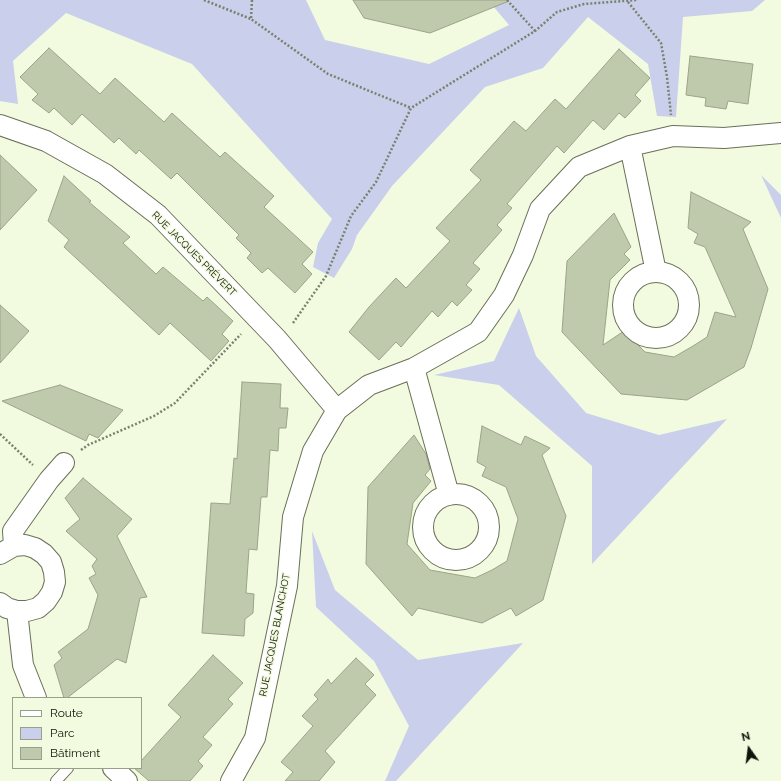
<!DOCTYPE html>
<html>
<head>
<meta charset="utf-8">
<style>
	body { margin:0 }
	#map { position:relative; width:781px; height:781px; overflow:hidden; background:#f2fbe0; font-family:Raleway,sans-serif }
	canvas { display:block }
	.legend { position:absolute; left:12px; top:697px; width:130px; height:72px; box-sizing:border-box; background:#f2fbe0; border:1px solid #989f8a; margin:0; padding:5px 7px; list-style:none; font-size:12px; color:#11140a }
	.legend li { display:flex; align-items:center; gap:8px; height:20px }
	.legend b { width:20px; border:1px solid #989f8a }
	.north { position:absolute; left:729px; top:729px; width:40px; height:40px; -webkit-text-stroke:3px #f2fbe0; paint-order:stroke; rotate:346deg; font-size:11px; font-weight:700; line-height:16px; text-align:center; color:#11140a }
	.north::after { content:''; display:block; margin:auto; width:14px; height:18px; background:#11140a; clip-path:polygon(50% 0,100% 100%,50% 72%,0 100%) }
</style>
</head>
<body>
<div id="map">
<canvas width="781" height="781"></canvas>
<ul class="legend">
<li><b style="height:5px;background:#fff"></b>Route</li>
<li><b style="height:11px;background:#cacfeb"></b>Parc</li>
<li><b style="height:11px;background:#bfc9ab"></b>Bâtiment</li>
</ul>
<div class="north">N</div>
</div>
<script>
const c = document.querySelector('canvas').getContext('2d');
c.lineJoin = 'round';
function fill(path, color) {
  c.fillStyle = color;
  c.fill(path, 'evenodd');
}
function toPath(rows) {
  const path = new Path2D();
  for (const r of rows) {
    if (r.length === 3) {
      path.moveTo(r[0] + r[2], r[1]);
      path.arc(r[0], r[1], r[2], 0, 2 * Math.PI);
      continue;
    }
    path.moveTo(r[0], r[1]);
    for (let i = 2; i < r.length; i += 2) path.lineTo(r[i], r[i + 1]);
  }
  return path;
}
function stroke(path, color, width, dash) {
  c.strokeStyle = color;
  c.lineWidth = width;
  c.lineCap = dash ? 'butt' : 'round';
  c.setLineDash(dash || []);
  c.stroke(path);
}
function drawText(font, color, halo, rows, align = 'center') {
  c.font = font + ' Raleway,sans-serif';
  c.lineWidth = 3;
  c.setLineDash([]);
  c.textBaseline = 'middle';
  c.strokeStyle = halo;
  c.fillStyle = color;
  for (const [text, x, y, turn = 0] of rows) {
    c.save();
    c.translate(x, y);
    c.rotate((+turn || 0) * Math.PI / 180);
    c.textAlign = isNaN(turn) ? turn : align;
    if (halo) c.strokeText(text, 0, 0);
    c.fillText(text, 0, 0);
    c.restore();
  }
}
fill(toPath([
	[0,0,306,0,325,40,429,64,509,25,488,0,765,0,752,11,683,17,676,117,657,116,648,64,588,17,543,68,485,87,392,186,357,235,352,249,334,278,313,267,318,243,332,219,192,64,66,13,13,61,18,104,0,101],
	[761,175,781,195,781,218],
	[519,308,536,356,586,413,659,435,727,419,592,564,592,466,499,385,434,375,494,361],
	[312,531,335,590,418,660,523,643,396,781,385,781,409,726,374,661,316,607]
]), '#cacfeb');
const building = toPath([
	[353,0,508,0,509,1,430,33,364,18,353,0],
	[49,48,100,94,115,78,164,122,172,113,220,157,225,152,274,196,264,207,313,252,302,264,312,274,295,293,268,268,262,273,247,258,251,253,236,238,239,235,177,173,171,179,139,150,136,154,119,138,114,143,82,114,72,125,54,108,49,113,32,100,38,94,20,77,49,48],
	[619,49,650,78,635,95,641,101,625,118,619,113,604,130,593,120,564,153,557,146,507,204,512,208,497,225,502,230,473,263,480,269,466,285,472,290,457,306,452,301,438,317,432,311,401,347,396,342,379,360,349,332,369,307,396,278,406,288,450,241,436,228,481,180,470,170,514,121,526,131,555,99,566,109,619,49],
	[690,56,753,64,748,104,728,101,726,109,705,106,706,98,686,95,690,56],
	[0,155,37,190,0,230,0,155],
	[64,176,91,201,89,202,130,237,123,243,156,274,163,267,203,301,207,297,233,321,222,334,229,341,211,361,170,323,159,335,64,247,69,240,48,221,64,176],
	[691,192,751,222,743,229,768,289,751,348,744,367,687,400,621,394,562,332,567,261,614,213,631,247,624,254,630,260,610,280,603,345,624,331,645,352,674,357,693,346,707,337,715,312,736,317,705,247,694,243,698,234,688,228,691,192],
	[0,305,29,331,0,363,0,305],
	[242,382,281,384,280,408,288,408,286,428,279,428,278,451,270,450,267,497,261,497,257,550,249,549,246,593,254,594,253,613,245,619,244,636,202,633,211,503,230,504,234,458,237,459,242,382],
	[60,385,93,398,123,410,98,438,89,434,86,441,2,401,60,385],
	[482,426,521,445,525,436,550,448,542,455,566,516,543,600,516,616,511,608,482,623,418,608,412,616,366,564,368,487,414,435,426,454,430,469,425,475,431,481,413,503,407,544,430,570,475,578,492,570,507,561,518,519,506,487,482,476,486,467,477,462,482,426],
	[83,478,132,519,117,536,147,597,140,598,126,663,117,659,67,698,64,698,54,665,62,658,58,652,88,629,98,595,89,578,96,574,92,566,97,559,66,531,80,519,65,498,83,478],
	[213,655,243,683,228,699,233,704,203,737,212,745,198,761,203,766,190,781,149,781,134,768,141,768,141,761,181,717,168,705,213,655],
	[356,658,374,675,365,684,376,695,325,751,335,762,319,781,285,781,293,772,281,762,313,726,302,716,318,699,314,695,328,679,331,684,356,658]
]);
fill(building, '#bfc9ab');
stroke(building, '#9ba38a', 1);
const service = toPath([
	[56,781,68,768]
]);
const minor = toPath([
	[0,125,46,141,105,174,158,215,277,339,337,410],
	[630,146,656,272],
	[656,305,33],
	[414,368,449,495],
	[456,527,33],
	[14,546,13,531,49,480,64,463],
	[0,554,14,546,25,545,35,548,44,554,51,562,54,572,55,582,52,592,46,601,38,608,27,611,17,611,7,608,0,603],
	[17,611,23,665,36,698],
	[113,768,127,781],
	[231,781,255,738,287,586,293,517,313,451,337,410,369,385,414,368,478,332,504,295,523,255,540,209,579,167,630,146,673,136,724,138,781,133]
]);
stroke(service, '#697058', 12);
stroke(minor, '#697058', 22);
stroke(toPath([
	[204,0,251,19],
	[252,0,251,19,328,74,411,108],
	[507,0,535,31],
	[628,2,661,43,667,77,671,115],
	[293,323,326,276,351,216,376,182,411,108,535,31,557,12,584,4,637,0],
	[0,434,33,465],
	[81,450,88,445,154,416,175,403,241,334]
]), '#7b816f', 2.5, [2, 2]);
stroke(service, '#fff', 10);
stroke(minor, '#fff', 20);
drawText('10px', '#11140a', '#f2fbe0', [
	["RUE JACQUES PRÉVERT",194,254,45],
	["RUE JACQUES BLANCHOT",275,635,-79]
]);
</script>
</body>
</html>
